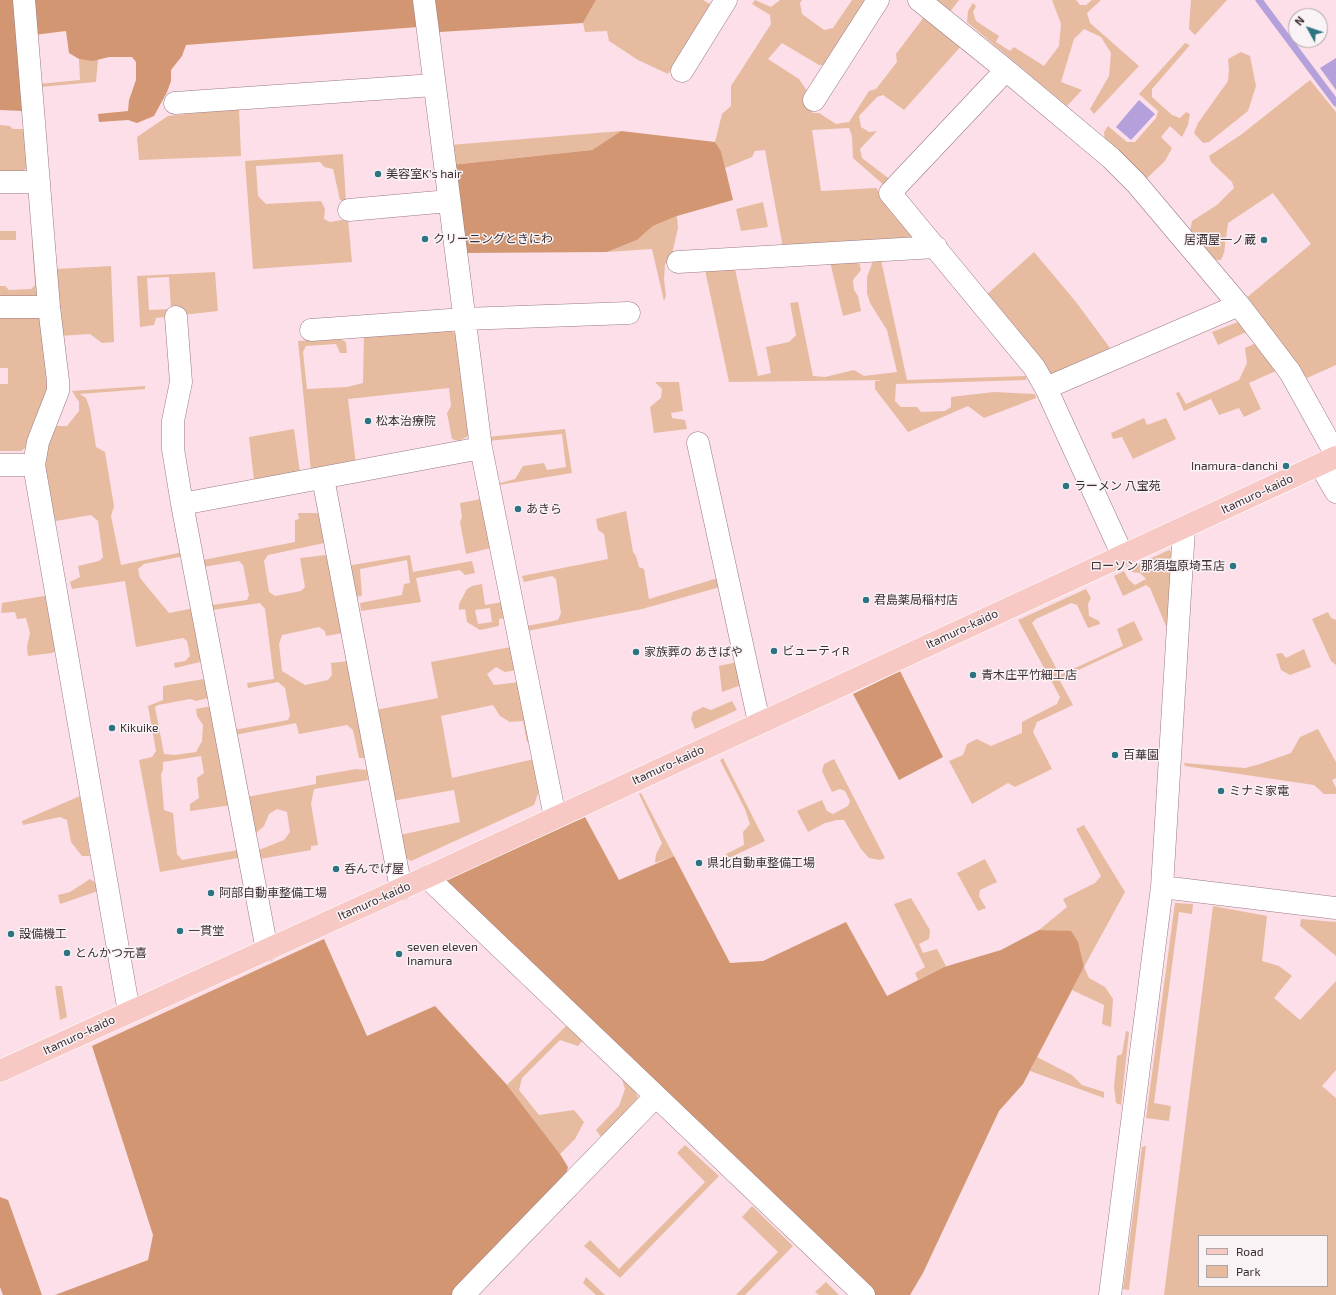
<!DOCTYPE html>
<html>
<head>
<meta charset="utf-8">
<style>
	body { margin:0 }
	#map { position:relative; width:1336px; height:1295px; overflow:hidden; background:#fcdfe8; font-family:"Exo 2",sans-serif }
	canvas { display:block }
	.legend { position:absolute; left:1198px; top:1235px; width:130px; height:52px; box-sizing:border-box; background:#faf3f5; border:1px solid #aea5a7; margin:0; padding:5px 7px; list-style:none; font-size:12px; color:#3c2f33 }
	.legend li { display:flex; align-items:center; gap:8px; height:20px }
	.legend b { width:20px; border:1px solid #aea5a7 }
	.north { position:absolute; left:1288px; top:8px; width:40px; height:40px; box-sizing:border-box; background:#faf3f5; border:1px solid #aea5a7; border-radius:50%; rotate:310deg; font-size:11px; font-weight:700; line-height:16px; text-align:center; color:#3c2f33 }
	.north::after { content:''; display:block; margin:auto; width:14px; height:18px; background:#2e7382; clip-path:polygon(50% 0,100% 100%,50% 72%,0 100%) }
</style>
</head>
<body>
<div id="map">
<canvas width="1336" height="1295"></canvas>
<ul class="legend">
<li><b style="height:5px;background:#f7c8c4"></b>Road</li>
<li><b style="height:11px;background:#e6bba0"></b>Park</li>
</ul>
<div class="north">N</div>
</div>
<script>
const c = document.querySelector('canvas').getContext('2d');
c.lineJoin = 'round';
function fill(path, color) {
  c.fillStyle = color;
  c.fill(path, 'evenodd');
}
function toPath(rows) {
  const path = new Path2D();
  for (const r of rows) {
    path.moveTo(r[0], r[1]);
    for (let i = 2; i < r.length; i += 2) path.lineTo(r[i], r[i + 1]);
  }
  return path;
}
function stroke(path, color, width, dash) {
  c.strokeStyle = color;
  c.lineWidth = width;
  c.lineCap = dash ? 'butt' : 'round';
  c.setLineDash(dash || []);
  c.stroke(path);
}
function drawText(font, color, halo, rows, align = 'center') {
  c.font = font + ' "Exo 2","Noto Sans JP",sans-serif';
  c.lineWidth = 3;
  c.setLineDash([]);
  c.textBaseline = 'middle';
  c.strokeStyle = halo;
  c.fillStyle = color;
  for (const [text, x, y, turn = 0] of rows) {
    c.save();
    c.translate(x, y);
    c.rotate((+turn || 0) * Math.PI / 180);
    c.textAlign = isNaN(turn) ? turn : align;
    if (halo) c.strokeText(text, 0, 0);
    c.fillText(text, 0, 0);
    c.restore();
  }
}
fill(toPath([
	[596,0,703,0,710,4,668,74,638,60,609,41,607,31,585,32,583,23],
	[755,0,771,7,780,0,802,0,800,3,802,14,824,30,833,28,852,0,869,0,829,65,819,65,782,43,768,59,799,79,807,91,806,106,813,113,819,113,836,124,849,122,869,91,876,89,897,62,896,54,924,17,962,45,904,110,883,95,877,97,859,116,861,127,869,132,877,131,860,149,862,158,892,181,886,187,853,158,852,136,849,128,812,130,821,191,876,188,895,211,913,237,783,248,765,150,755,151,752,157,725,168,721,151,715,142,722,114,731,106,731,86,771,24,770,15,752,4],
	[935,0,959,0,950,12],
	[1052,0,1076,0,1080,5,1086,5,1092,0,1101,0,1087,13,1090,23,1139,66,1094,114,1090,109,1109,76,1111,53,1101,37,1084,29,1074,39,1061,82,1082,90,1067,106,967,22,968,11,973,3,976,6,973,12,976,21,999,36,996,42,1010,51,1014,47,1044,66,1059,46,1061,24],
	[1191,0,1227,0,1195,35,1189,29],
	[1185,43,1190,45,1152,89,1152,97,1172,115,1180,118,1186,112,1190,114,1188,125,1182,137,1170,126,1161,137,1172,148,1165,161,1146,179,1105,141,1104,132,1108,126,1127,142,1135,142,1156,118,1158,111,1139,94],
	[1241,52,1250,56,1256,86,1248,111,1209,142,1203,143,1194,133,1198,123,1228,81,1229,69,1228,59],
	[79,59,98,60,96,82,40,87,39,84,80,80],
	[1310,80,1336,112,1336,365,1307,378,1245,299,1311,244,1273,193,1228,223,1224,253,1221,260,1217,260,1206,252,1190,231,1192,221,1217,205,1234,188,1232,182,1211,162,1209,156,1242,134],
	[239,108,241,156,139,160,137,137,168,116],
	[0,125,10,126,13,129,29,129,30,165,23,171,0,172],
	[621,131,592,150,451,165,450,145],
	[343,154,346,202,340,200,333,169,324,167,320,162,256,166,258,196,266,204,321,201,325,209,324,219,330,222,348,219,352,262,253,269,245,161],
	[763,202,768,227,741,231,736,209],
	[677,216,678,228,671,258,665,264,664,279,666,296,664,301,652,249,607,252,637,240,653,226],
	[0,231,16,231,16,240,0,240],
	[32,242,35,243,40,289,36,298,0,299,0,286,5,286,9,290,31,289,35,285],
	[1034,252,1076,302,1110,348,1050,375,985,296],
	[881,260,907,380,1026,376,1026,380,896,384,895,401,901,407,917,407,921,412,945,411,951,407,951,397,994,392,1035,394,1036,398,984,418,968,406,908,432,875,389,875,381,883,380,729,382,705,270,735,269,758,376,771,373,766,347,789,342,796,335,790,303,798,302,813,376,825,377,854,370,864,376,897,372,887,330,870,303,867,293,867,277,873,261],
	[830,262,859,262,861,270,853,280,854,290,858,296,861,311,843,316],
	[111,266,114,342,102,343,90,334,59,336,55,269],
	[215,272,218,311,156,318,154,325,140,327,137,276],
	[169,277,171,309,149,310,147,278],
	[0,314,36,314,43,320,47,389,25,448,21,451,0,451],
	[0,368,8,368,8,384,0,384],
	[1238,322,1246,332,1218,345,1212,332],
	[446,328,456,334,470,435,459,441,452,439,447,413,451,406,449,388,348,399,356,464,311,471,298,341,338,338,346,342,347,353,340,353,336,344,306,346,303,352,307,389,347,387,363,383,364,334],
	[1256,343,1278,370,1249,383,1261,409,1244,417,1239,408,1219,415,1211,399,1184,411,1176,393,1179,392,1186,404,1239,380,1247,363,1245,348],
	[655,382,679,382,683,411,671,413,672,418,685,420,687,429,654,433,650,407,661,398,662,389],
	[145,386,145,389,80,394,86,398,90,409,96,447,105,452,114,506,111,516,121,565,183,552,184,556,144,564,138,569,140,578,169,613,194,608,204,661,175,668,174,663,185,661,190,656,187,641,183,638,136,647,125,581,72,589,70,582,80,577,78,566,99,561,103,557,98,521,91,515,50,522,42,442,47,426,67,426,79,411,79,402,72,391],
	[1144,418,1147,425,1166,418,1176,439,1133,459,1122,437,1113,439,1111,433],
	[294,429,300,473,254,480,249,437],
	[565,429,572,473,499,485,500,483,515,479,523,466,544,463,547,470,566,467,562,434,487,441,487,437],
	[481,499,491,548,466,554,460,522,462,517,460,503],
	[626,511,633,552,636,556,639,567,644,569,649,599,718,578,720,587,642,609,527,631,527,626,558,620,561,613,556,579,552,576,524,582,522,576,608,559,604,534,598,530,596,519],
	[298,513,318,513,324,543,268,555,264,561,269,592,275,596,301,591,305,587,300,558,326,555,343,633,326,636,325,631,319,627,282,635,279,644,282,671,305,685,328,680,332,675,331,663,348,661,365,758,359,758,353,730,347,725,299,734,296,723,235,735,234,730,288,720,290,715,285,688,278,682,248,688,247,683,274,679,265,609,260,603,212,610,212,605,247,600,249,595,243,565,239,561,203,567,203,560,295,542,295,520,299,519],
	[1169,550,1172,552,1169,627,1166,626,1150,588,1146,585,1123,596,1114,576,1124,571,1129,580,1135,585,1146,579,1140,573,1132,572,1130,568],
	[410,555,413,572,472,561,475,573,465,575,460,570,416,578,421,602,361,611,360,603,402,595,404,584,410,583,407,560,360,569,362,596,352,597,347,566],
	[482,584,485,605,502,602,505,618,499,619,499,626,480,630,467,622,465,609,459,610,459,604,467,589,472,586],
	[490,608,492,622,478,624,475,610],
	[1086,589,1091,598,1088,604,1089,616,1099,621,1100,624,1088,628,1077,605,1071,603,1036,619,1032,623,1060,675,1123,646,1117,629,1134,621,1143,640,1059,679,1073,705,1037,722,1033,732,1052,769,1015,787,1008,783,972,804,949,761,963,755,967,744,977,739,991,746,1022,733,1022,722,1057,704,1060,697,1018,620],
	[50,595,58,650,52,653,28,656,27,647,30,633,26,618,17,619,15,612,1,613,2,603],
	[1328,612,1331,618,1336,620,1336,665,1331,661,1312,619],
	[511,647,517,670,505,672,496,667,487,674,494,685,520,682,532,742,527,742,523,721,510,722,500,716,493,705,441,716,452,778,534,759,540,788,534,805,411,861,403,856,400,835,460,822,454,790,392,801,376,710,438,698,431,662],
	[1304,649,1311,667,1290,675,1281,670,1276,654,1282,653,1286,658],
	[737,662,741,685,722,692,719,666],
	[204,679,208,698,196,701,190,699,158,705,155,707,164,754,174,755,196,752,202,741,203,725,197,716,196,709,212,706,232,805,190,811,190,804,199,798,197,778,204,773,201,756,163,762,163,770,161,774,164,810,173,813,177,854,182,860,238,850,238,858,160,872,139,760,152,757,156,751,148,706,163,700,163,686],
	[732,701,737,710,695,729,691,719,693,712,703,707,711,710],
	[1318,729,1336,762,1336,778,1332,780,1336,788,1336,794,1324,794,1314,785,1185,766,1184,763,1245,768,1260,764,1291,753,1300,737],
	[723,758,765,841,729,858,726,854,744,845,743,832,750,824,745,809,720,760],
	[834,759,885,858,880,860,869,858,861,849,844,820,837,820,825,823,808,832,797,811,822,800,827,811,833,814,848,806,850,801,845,791,840,789,832,792,822,771,824,764],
	[356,769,367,770,368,780,314,789,311,804,318,845,311,846,311,850,260,859,259,850,284,840,290,832,287,812,277,809,269,814,264,826,255,834,247,797,316,784,316,776],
	[641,793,674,856,655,863,656,854,662,843,639,794],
	[80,796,90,856,82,856,71,842,67,820,60,817,23,825,22,821],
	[1084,825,1125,892,1084,967,1089,978,1105,987,1113,999,1111,1027,1102,1024,1104,1005,1072,990,1084,967,1071,932,1039,930,1067,907,1063,899,1095,883,1101,876,1076,829],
	[985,859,997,882,980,890,979,896,986,908,978,911,957,873],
	[90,879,97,884,98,891,60,904,58,895,70,892],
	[911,898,930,930,929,939,919,944,923,953,937,949,946,966,918,980,915,973,925,967,894,904],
	[1175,903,1193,904,1192,914,1179,912,1154,1103,1171,1106,1169,1121,1146,1118],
	[1213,906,1267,916,1262,961,1279,966,1292,976,1274,998,1300,1020,1336,981,1336,1070,1322,1086,1336,1098,1336,1295,1164,1295],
	[1199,1236,1327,1236,1327,1286,1199,1286],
	[1301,919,1336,922,1336,956,1300,926],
	[55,986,62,986,67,1017,60,1020],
	[570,1022,632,1081,638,1098,601,1137,596,1130,619,1106,625,1089,621,1076,583,1040,578,1046,560,1040,522,1078,519,1090,539,1115,574,1110,584,1122,575,1139,560,1154,507,1085],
	[1126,1031,1129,1032,1121,1105,1116,1103,1114,1087,1117,1056,1122,1054],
	[1037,1057,1072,1075,1082,1085,1104,1092,1104,1098,1030,1071],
	[685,1145,719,1176,620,1278,584,1246,590,1240,619,1269,705,1182,677,1153],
	[1146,1146,1129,1290,1123,1289,1142,1147],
	[752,1206,793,1246,745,1295,736,1295,778,1252,742,1217],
	[586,1277,605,1295,596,1295,583,1283],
	[826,1282,839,1295,819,1295,815,1292]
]), '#e6bba0');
fill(toPath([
	[0,0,596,0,583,23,440,32,418,27,186,45,182,56,171,70,171,81,167,92,154,116,137,123,128,120,99,122,98,114,128,111,129,100,136,80,136,62,132,57,109,57,93,61,79,59,69,53,66,31,34,35,23,111,0,110],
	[621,131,715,142,721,151,733,200,677,216,653,226,637,240,607,252,462,253,451,165,592,150],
	[900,671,943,757,899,780,853,694],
	[585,817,619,880,674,856,730,963,763,961,846,922,887,996,944,967,1001,950,1039,930,1071,931,1078,942,1084,967,1023,1084,999,1111,923,1273,910,1295,874,1295,446,880],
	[324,939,367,1036,435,1006,507,1085,560,1154,568,1167,564,1182,454,1295,55,1295,148,1260,153,1235,92,1046],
	[0,1197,8,1200,42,1295,3,1295,0,1287]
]), '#d29772');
fill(toPath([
	[1336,58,1336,90,1320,68],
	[1139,100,1155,114,1131,140,1116,127]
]), '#b4a0db');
stroke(toPath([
	[1259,0,1336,103]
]), '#b4a0db', 7);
const minor = toPath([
	[24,0,49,307,58,381,58,391,38,442,34,465,129,1012],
	[424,0,481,448,555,817],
	[919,0,1006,70,1111,158,1136,183,1239,305,1290,372,1336,455],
	[1006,70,890,193,1034,367,1046,388,1123,556],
	[682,71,726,0],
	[814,100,878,0],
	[175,103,434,85],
	[0,182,39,182],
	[349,210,449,201],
	[678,262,936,247],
	[0,307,49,307],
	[176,317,181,382,173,421,173,449,182,504],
	[311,330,464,319,629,313],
	[1046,388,1239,305],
	[698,443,759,722],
	[0,465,34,465],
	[1320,465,1336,492],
	[323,478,401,889],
	[427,877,864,1295],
	[1162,887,1336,908],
	[267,950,182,504,481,448],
	[463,1295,656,1096],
	[1110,1295,1162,887,1184,529]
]);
const major = toPath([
	[0,1071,427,877,1336,457]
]);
stroke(minor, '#9a7a85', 23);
stroke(major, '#fff', 23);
stroke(minor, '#fff', 22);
stroke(major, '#f7c8c4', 22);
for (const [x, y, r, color] of [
	[378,174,4,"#2e7382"],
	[425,239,4,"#2e7382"],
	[1264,240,4,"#2e7382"],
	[368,421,4,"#2e7382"],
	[1286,466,4,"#2e7382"],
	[1066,486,4,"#2e7382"],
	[518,509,4,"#2e7382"],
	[1233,566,4,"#2e7382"],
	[866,600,4,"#2e7382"],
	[774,651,4,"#2e7382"],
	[636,652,4,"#2e7382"],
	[973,675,4,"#2e7382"],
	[112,728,4,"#2e7382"],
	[1115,755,4,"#2e7382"],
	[1221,791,4,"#2e7382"],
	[699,863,4,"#2e7382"],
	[336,869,4,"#2e7382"],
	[211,893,4,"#2e7382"],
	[180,931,4,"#2e7382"],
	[11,934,4,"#2e7382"],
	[67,953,4,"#2e7382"],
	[399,954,4,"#2e7382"]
]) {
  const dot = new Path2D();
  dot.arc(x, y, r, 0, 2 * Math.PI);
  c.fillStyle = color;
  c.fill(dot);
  stroke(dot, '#faf3f5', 1.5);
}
drawText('12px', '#3c2f33', '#faf3f5', [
	["美容室K's hair",386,174],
	["クリーニングときにわ",433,239],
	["居酒屋一ノ蔵",1256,240,"right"],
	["松本治療院",376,421],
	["Inamura-danchi",1278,466,"right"],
	["ラーメン 八宝苑",1074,486],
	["あきら",526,509],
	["ローソン 那須塩原埼玉店",1225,566,"right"],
	["君島薬局稲村店",874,600],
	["ビューティR",782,651],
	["家族葬の あきばや",644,652],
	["青木庄平竹細工店",981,675],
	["Kikuike",120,728],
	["百華園",1123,755],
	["ミナミ家電",1229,791],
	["県北自動車整備工場",707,863],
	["呑んでげ屋",344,869],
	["阿部自動車整備工場",219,893],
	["一貫堂",188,931],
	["設備機工",19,934],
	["seven eleven",407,947],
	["Inamura",407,961],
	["とんかつ元喜",75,953]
], 'left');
drawText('12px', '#3c2f33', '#faf3f5', [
	["Itamuro-kaido",1257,494,-25],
	["Itamuro-kaido",962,629,-25],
	["Itamuro-kaido",668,765,-25],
	["Itamuro-kaido",374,901,-24],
	["Itamuro-kaido",79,1035,-25]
]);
</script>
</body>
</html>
